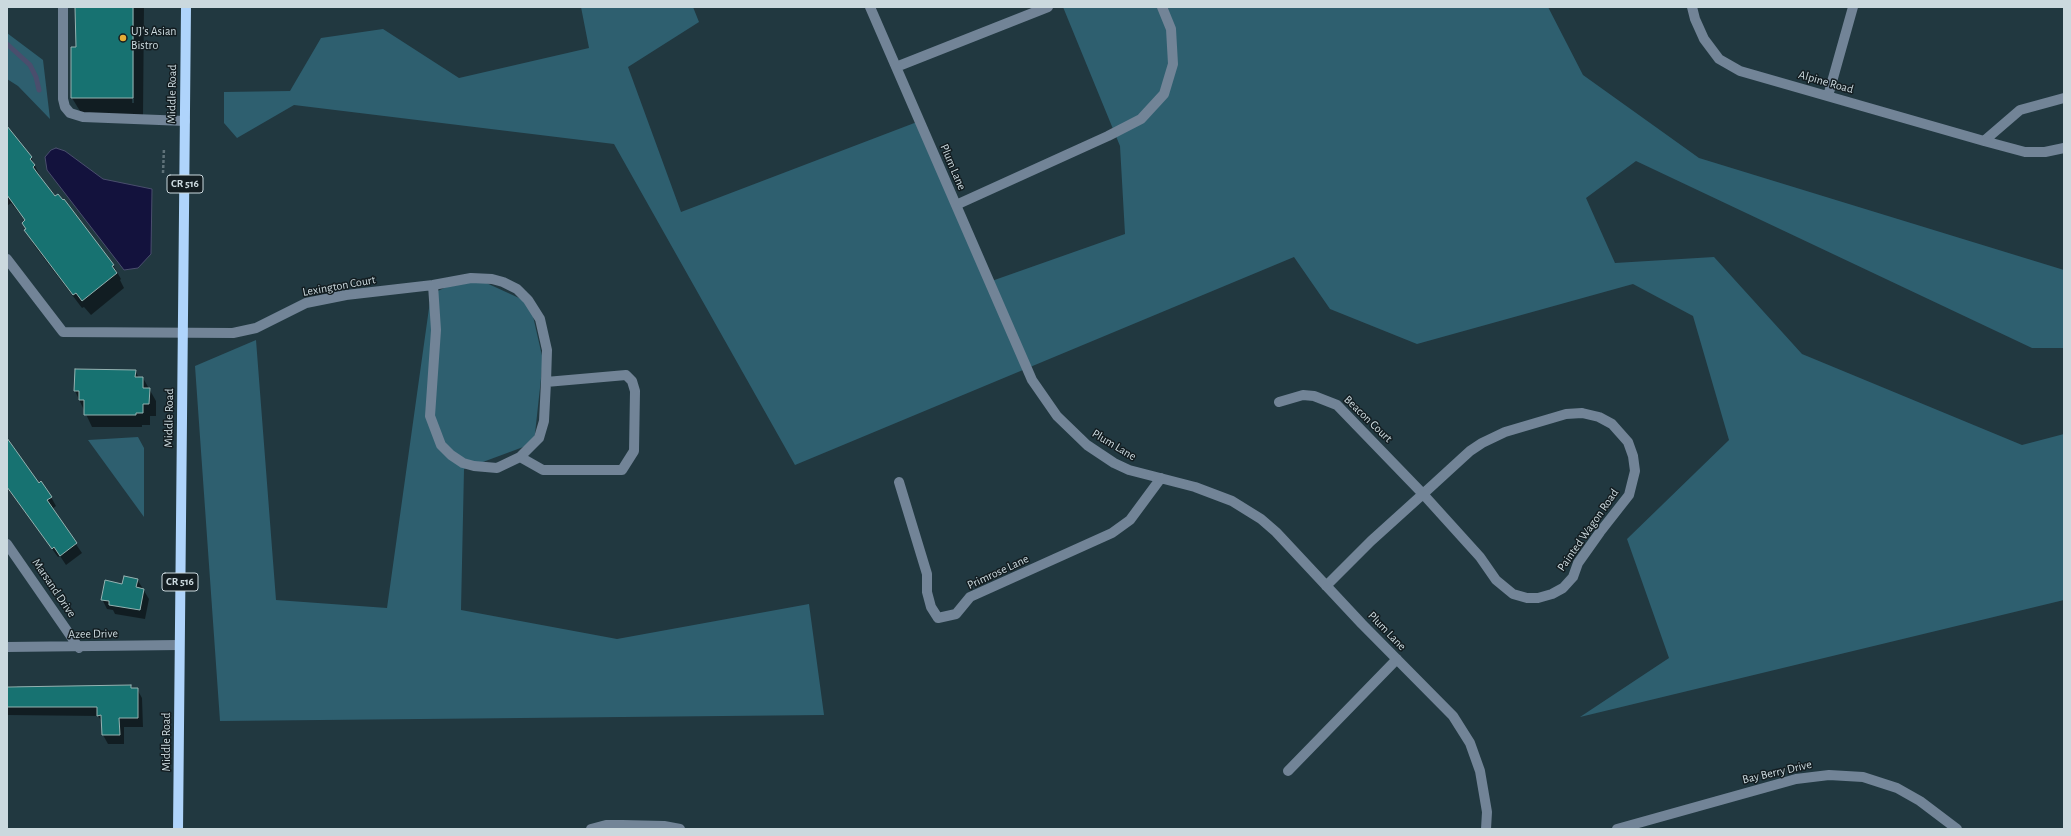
<!DOCTYPE html>
<html>
<head>
<meta charset="utf-8">
<style>
	body { margin:0 }
	#map { position:relative; width:2071px; height:836px; overflow:hidden; background:#213840; font-family:"Alegreya Sans",sans-serif }
	canvas { display:block }
	.frame { position:absolute; inset:0; border:8px solid #cbd9de; pointer-events:none }
</style>
</head>
<body>
<div id="map">
<canvas width="2071" height="836"></canvas>
<div class="frame"></div>
</div>
<script>
const c = document.querySelector('canvas').getContext('2d');
c.lineJoin = 'round';
function fill(path, color) {
  c.fillStyle = color;
  c.fill(path, 'evenodd');
}
function toPath(rows) {
  const path = new Path2D();
  for (const r of rows) {
    path.moveTo(r[0], r[1]);
    for (let i = 2; i < r.length; i += 2) path.lineTo(r[i], r[i + 1]);
  }
  return path;
}
function stroke(path, color, width, dash) {
  c.strokeStyle = color;
  c.lineWidth = width;
  c.lineCap = dash ? 'butt' : 'round';
  c.setLineDash(dash || []);
  c.stroke(path);
}
function drawText(font, color, halo, rows, align = 'center') {
  c.font = font + ' "Alegreya Sans",sans-serif';
  c.lineWidth = 3;
  c.setLineDash([]);
  c.textBaseline = 'middle';
  c.strokeStyle = halo;
  c.fillStyle = color;
  for (const [text, x, y, turn = 0] of rows) {
    c.save();
    c.translate(x, y);
    c.rotate((+turn || 0) * Math.PI / 180);
    c.textAlign = isNaN(turn) ? turn : align;
    if (halo) c.strokeText(text, 0, 0);
    c.fillText(text, 0, 0);
    c.restore();
  }
}
fill(toPath([
	[581,7,693,7,699,22,628,67,681,212,917,122,986,283,1125,234,1120,146,1063,7,1548,7,1583,75,1699,158,2064,270,2064,348,2032,348,1636,161,1586,198,1615,263,1714,257,1802,354,2022,445,2064,434,2064,600,1580,717,1669,658,1627,539,1729,440,1693,316,1633,284,1417,344,1330,309,1294,257,795,465,614,144,294,105,237,138,224,123,224,92,290,91,321,38,383,29,459,78,589,48],
	[7,33,43,60,50,119,18,86,7,79],
	[471,276,530,303,543,360,534,443,464,469,461,610,617,639,809,604,824,715,220,721,195,366,256,340,276,600,387,608,431,294],
	[138,437,144,448,144,517,88,440]
]), '#2e5f6f');
const water = toPath([
	[56,148,65,151,103,179,152,189,151,254,138,268,124,270,47,170,45,157,51,150,56,148]
]);
fill(water, '#13123d');
stroke(water, '#4a4e6d', 1);
fill(toPath([
	[76,7,132,7,132,103,134,103,134,7,144,7,143,116,83,116,72,98,77,48],
	[7,128,31,158,42,180,113,265,121,279,120,280,124,288,91,315,84,307,82,308,34,245,26,231,26,221,11,203,7,206],
	[135,371,139,378,143,378,156,401,156,416,150,416,150,425,142,425,142,427,92,427,75,391],
	[7,437,39,484,51,497,56,506,52,509,82,553,66,565,60,556,58,557,7,488],
	[137,579,149,599,145,619,115,614,113,610,107,609,102,599,122,585],
	[7,686,17,686,18,688,131,686,132,689,137,689,142,698,143,727,124,727,124,744,108,744,103,735,103,723,98,716,7,715]
]), '#0007');
stroke(toPath([
	[7,44,30,65,36,77,39,90]
]), '#4a4e6d', 5);
const building = toPath([
	[75,7,133,7,133,98,71,98,71,47,76,47,75,7],
	[7,126,32,157,30,159,35,165,33,167,38,174,55,196,58,194,63,200,64,199,114,265,112,266,117,273,82,301,76,293,73,295,24,230,26,229,22,223,25,220,7,195,7,126],
	[75,369,136,370,135,377,143,377,143,388,150,388,149,404,143,404,143,413,136,413,136,415,84,415,84,400,79,400,79,391,74,391,75,369],
	[7,438,39,483,41,481,52,497,47,500,77,543,60,556,54,547,52,549,7,487,7,438],
	[124,576,138,579,136,587,144,589,140,610,109,605,109,601,101,600,105,580,122,584,124,576],
	[131,685,131,688,138,688,138,718,119,718,120,735,102,735,101,715,97,716,97,707,7,707,7,687,131,685]
]);
fill(building, '#177271');
stroke(building, '#95b2b1', 1);
stroke(toPath([
	[163,173,164,148]
]), '#5f7279', 2.5, [3, 2]);
stroke(toPath([
	[63,7,63,99,65,107,70,113,83,117,185,121],
	[870,7,1032,380,1057,416,1087,445,1114,463,1129,470,1195,487,1232,501,1261,519,1276,532,1362,624,1453,716,1470,743,1480,771,1487,812,1486,829],
	[1692,7,1695,19,1704,39,1719,59,1740,71,1984,141],
	[896,67,1048,7],
	[1828,96,1853,7],
	[2064,98,2020,110,1984,141,2025,152,2045,152,2064,148],
	[956,205,1108,136,1141,119,1164,94,1173,64,1171,29,1162,7],
	[7,259,63,332,233,333,256,328,306,303,346,295,433,285,471,278,492,279,503,282,517,289,528,300,540,319,547,350,546,382,544,421,539,438,520,457,497,468,474,466,463,463,451,455,441,445,430,416,436,330,433,285],
	[1279,402,1303,395,1314,396,1337,405,1423,494,1371,541,1326,586],
	[1582,413,1599,417,1612,424,1628,442,1633,456,1635,471,1629,495,1600,532,1578,563,1573,577,1563,588,1552,594,1538,598,1527,598,1513,594,1496,580,1480,557,1423,494,1470,451,1482,443,1505,432,1566,414,1582,413],
	[520,457,543,470,622,470,634,451,635,391,632,381,626,375,546,382],
	[899,482,927,574,927,592,931,607,938,618,956,614,970,597,1112,533,1130,520,1161,478],
	[7,544,79,648],
	[7,647,179,645],
	[1288,771,1397,659],
	[591,829,606,825,622,825,664,826,680,829],
	[1617,829,1796,779,1829,775,1863,777,1897,788,1920,801,1957,829]
]), '#728497', 10);
stroke(toPath([
	[178,829,186,7]
]), '#afd4fb', 10);
for (const [x, y, r, color] of [
	[123,38,4,"#e5ad36"]
]) {
  const dot = new Path2D();
  dot.arc(x, y, r, 0, 2 * Math.PI);
  c.fillStyle = color;
  c.fill(dot);
  stroke(dot, '#131d21', 1.5);
}
for (const [x, y, w] of [
	[185,184,36],
	[180,582,36]
]) {
  const box = new Path2D();
  box.roundRect(x - w / 2, y - 9, w, 18, 3);
  c.fillStyle = '#131d21';
  c.fill(box);
  stroke(box, '#cbd9de', 1);
}
drawText('bold 11px', '#cbd9de', null, [
	["CR 516",185,184],
	["CR 516",180,582]
]);
drawText('12px', '#cbd9de', '#131d21', [
	["UJ's Asian",131,31],
	["Bistro",131,45]
], 'left');
drawText('12px', '#cbd9de', '#131d21', [
	["Alpine Road",1826,82,16],
	["Middle Road",172,94,-89],
	["Plum Lane",953,167,67],
	["Lexington Court",339,286,-10],
	["Middle Road",169,418,-89],
	["Beacon Court",1368,419,44],
	["Plum Lane",1114,445,31],
	["Painted Wagon Road",1588,530,-55],
	["Primrose Lane",998,572,-25],
	["Marsand Drive",54,588,56],
	["Plum Lane",1387,631,46],
	["Azee Drive",93,634,-1],
	["Middle Road",166,742,-90],
	["Bay Berry Drive",1777,772,-13]
]);
</script>
</body>
</html>
